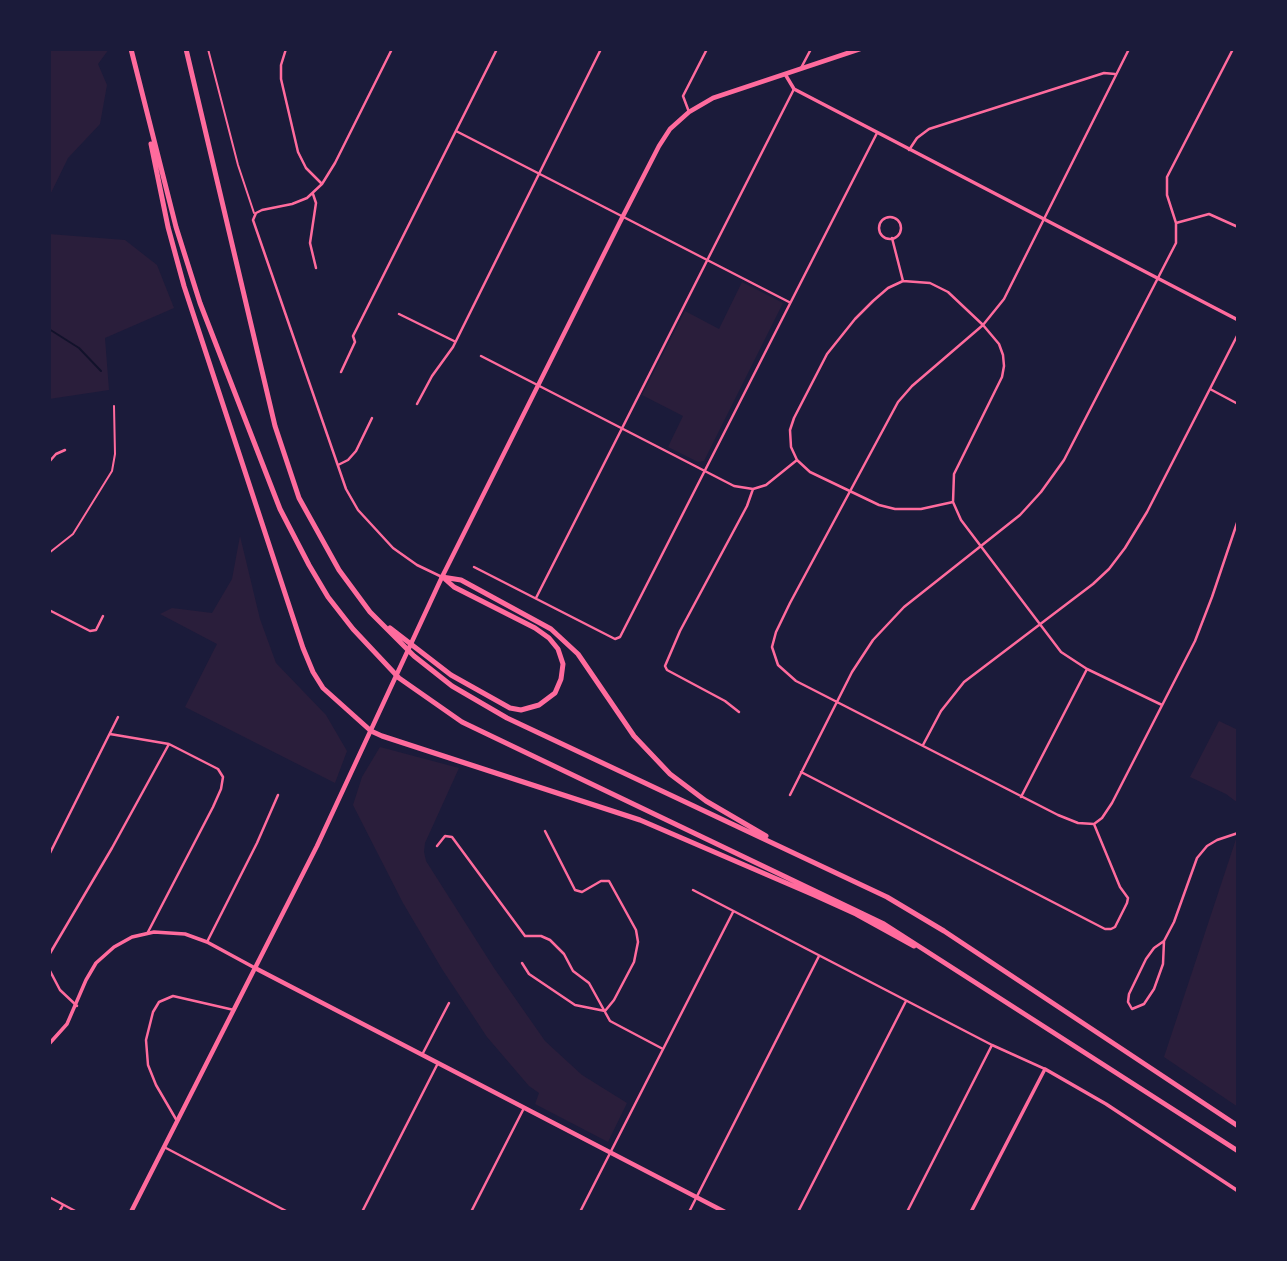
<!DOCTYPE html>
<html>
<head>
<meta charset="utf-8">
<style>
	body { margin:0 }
	#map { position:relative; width:1287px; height:1261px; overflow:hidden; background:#1b1b3a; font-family:"PT Sans",sans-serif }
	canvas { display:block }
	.frame { position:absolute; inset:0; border:51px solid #1b1b3a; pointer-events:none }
</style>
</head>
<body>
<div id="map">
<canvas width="1287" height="1261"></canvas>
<div class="frame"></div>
</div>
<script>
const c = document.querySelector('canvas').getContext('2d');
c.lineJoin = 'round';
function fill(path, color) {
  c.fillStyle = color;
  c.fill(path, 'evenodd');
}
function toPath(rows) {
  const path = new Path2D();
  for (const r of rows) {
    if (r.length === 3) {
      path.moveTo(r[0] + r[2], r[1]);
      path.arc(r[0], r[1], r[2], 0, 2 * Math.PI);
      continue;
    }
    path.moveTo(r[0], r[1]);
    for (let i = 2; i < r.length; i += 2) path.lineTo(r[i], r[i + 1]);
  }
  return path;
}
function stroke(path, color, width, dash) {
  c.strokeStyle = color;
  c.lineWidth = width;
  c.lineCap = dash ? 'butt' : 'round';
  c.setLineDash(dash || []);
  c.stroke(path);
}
fill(toPath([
	[49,49,109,49,98,64,107,85,100,124,68,158,49,197],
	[49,234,125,240,157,265,174,308,105,338,109,390,49,399],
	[742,282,783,303,704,461,698,462,668,447,683,416,642,395,685,311,719,329],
	[240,536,260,619,276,663,326,715,347,751,335,783,185,707,217,644,160,614,172,608,212,613,232,579],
	[1219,721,1238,730,1238,803,1226,794,1190,777],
	[380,747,459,768,425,843,424,852,426,861,494,968,545,1041,582,1075,627,1103,608,1142,535,1104,539,1093,529,1086,487,1037,442,969,403,903,353,805,362,777],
	[1238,833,1238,1107,1164,1057]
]), '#2a1e3b');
stroke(toPath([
	[49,329,79,348,101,371]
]), '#12122b', 2);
stroke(toPath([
	[208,49,238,165,254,213],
	[49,553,73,534,112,471,115,454,114,406]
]), '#ff6b9d', 2);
stroke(toPath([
	[286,49,281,65,281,79,298,152,306,168,322,184],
	[392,49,335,163,322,184,307,198,292,204,262,210,256,213,253,220,346,489,358,510,393,548,417,565,442,577],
	[801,68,811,49],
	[689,112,683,96,707,49],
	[456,131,789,302],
	[909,150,917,138,929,129,1104,73,1115,74],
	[313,194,316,203,310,243,316,268],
	[890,228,11],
	[1176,223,1209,214,1238,227],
	[892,238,903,281],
	[399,314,454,341],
	[481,356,734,486,753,489,766,485,797,460],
	[341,372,355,342,353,336,497,49],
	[1210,389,1238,404],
	[417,404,432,376,453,347,601,49],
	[49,462,56,454,65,450],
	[338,465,348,460,356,451,372,418],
	[953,502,921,509,895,509,879,505,810,472,797,460,791,447,790,430,794,418,827,354,855,319,873,301,888,288,903,281,930,283,948,292,983,325,999,344,1003,355,1004,366,1002,377,954,474,953,502,961,520,1061,652,1087,669,1162,705],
	[474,567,615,639,620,637,877,133],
	[536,598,794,89],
	[49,610,90,631,96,630,103,616],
	[739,712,725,701,667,670,665,666,680,631,747,506,753,489],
	[110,734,169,744,218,769,223,777,221,789,213,807,148,932],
	[923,745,941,711,964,682,1093,584,1109,569,1125,548,1147,512,1238,334],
	[801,772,1105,929,1111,929,1115,927,1127,903,1128,898,1120,887,1094,824,1078,823,1058,815,796,681,778,665,772,647,776,632,790,603,898,402,912,386,983,325,1004,299,1129,49],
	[790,795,852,672,873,640,904,607,1020,515,1041,492,1064,460,1176,243,1176,223,1167,195,1167,177,1233,49],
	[1021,797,1087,669],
	[1094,824,1102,818,1112,803,1195,641,1212,597,1238,520],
	[545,831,575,890,582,892,601,881,609,881,636,930,638,942,634,962,614,1000,605,1011],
	[437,846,445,836,452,837,525,936,541,936,550,940,564,954,573,971,589,983,610,1021,663,1049],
	[49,855,118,717],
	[693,890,992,1045,1045,1069],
	[1164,941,1163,964,1154,989,1144,1004,1132,1009,1128,1002,1129,994,1146,959,1154,948,1164,941,1174,922,1197,858,1207,846,1217,840,1238,833],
	[207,942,257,843,278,795],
	[49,955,112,848,169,744],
	[522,963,529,974,575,1005,605,1011],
	[49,969,60,990,77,1006],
	[423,1053,449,1003],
	[177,1121,156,1085,148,1065,146,1040,153,1012,159,1002,173,996,234,1010],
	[164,1147,288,1212],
	[49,1197,77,1212],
	[59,1212,63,1205],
	[362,1212,438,1063],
	[471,1212,524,1108],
	[580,1212,733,912],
	[689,1212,819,956],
	[798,1212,906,1001],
	[907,1212,992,1045]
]), '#ff6b9d', 2.5);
stroke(toPath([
	[785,74,794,89,1238,320],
	[49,1044,67,1024,86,980,96,963,114,947,132,937,154,932,185,934,207,942,255,968],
	[971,1212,1045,1069,1106,1104,1238,1191]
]), '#ff6b9d', 3.5);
stroke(toPath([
	[442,577,623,216,659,146,670,129,689,112,713,98,860,49],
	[255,968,725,1212]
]), '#ff6b9d', 4.5);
stroke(toPath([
	[131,1212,317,846,442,577]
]), '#ff6b9d', 4.5);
stroke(toPath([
	[131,49,176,227,200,303,280,509,309,565,328,597,353,629,399,678,462,722,884,924,1238,1151],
	[186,49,275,426,299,498,339,570,370,612,414,656,452,686,507,718,887,897,944,931,1238,1126],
	[151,144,168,227,184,286,303,648,313,672,323,688,371,731,382,736,640,820,814,895,856,914,914,946],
	[442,577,461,580,551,629,578,654,634,736,670,774,706,801,766,836],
	[390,628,451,675,510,708,521,710,539,705,555,693,561,679,563,664,558,649,549,638,535,628,454,587,445,579]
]), '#ff6b9d', 5);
</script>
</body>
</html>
